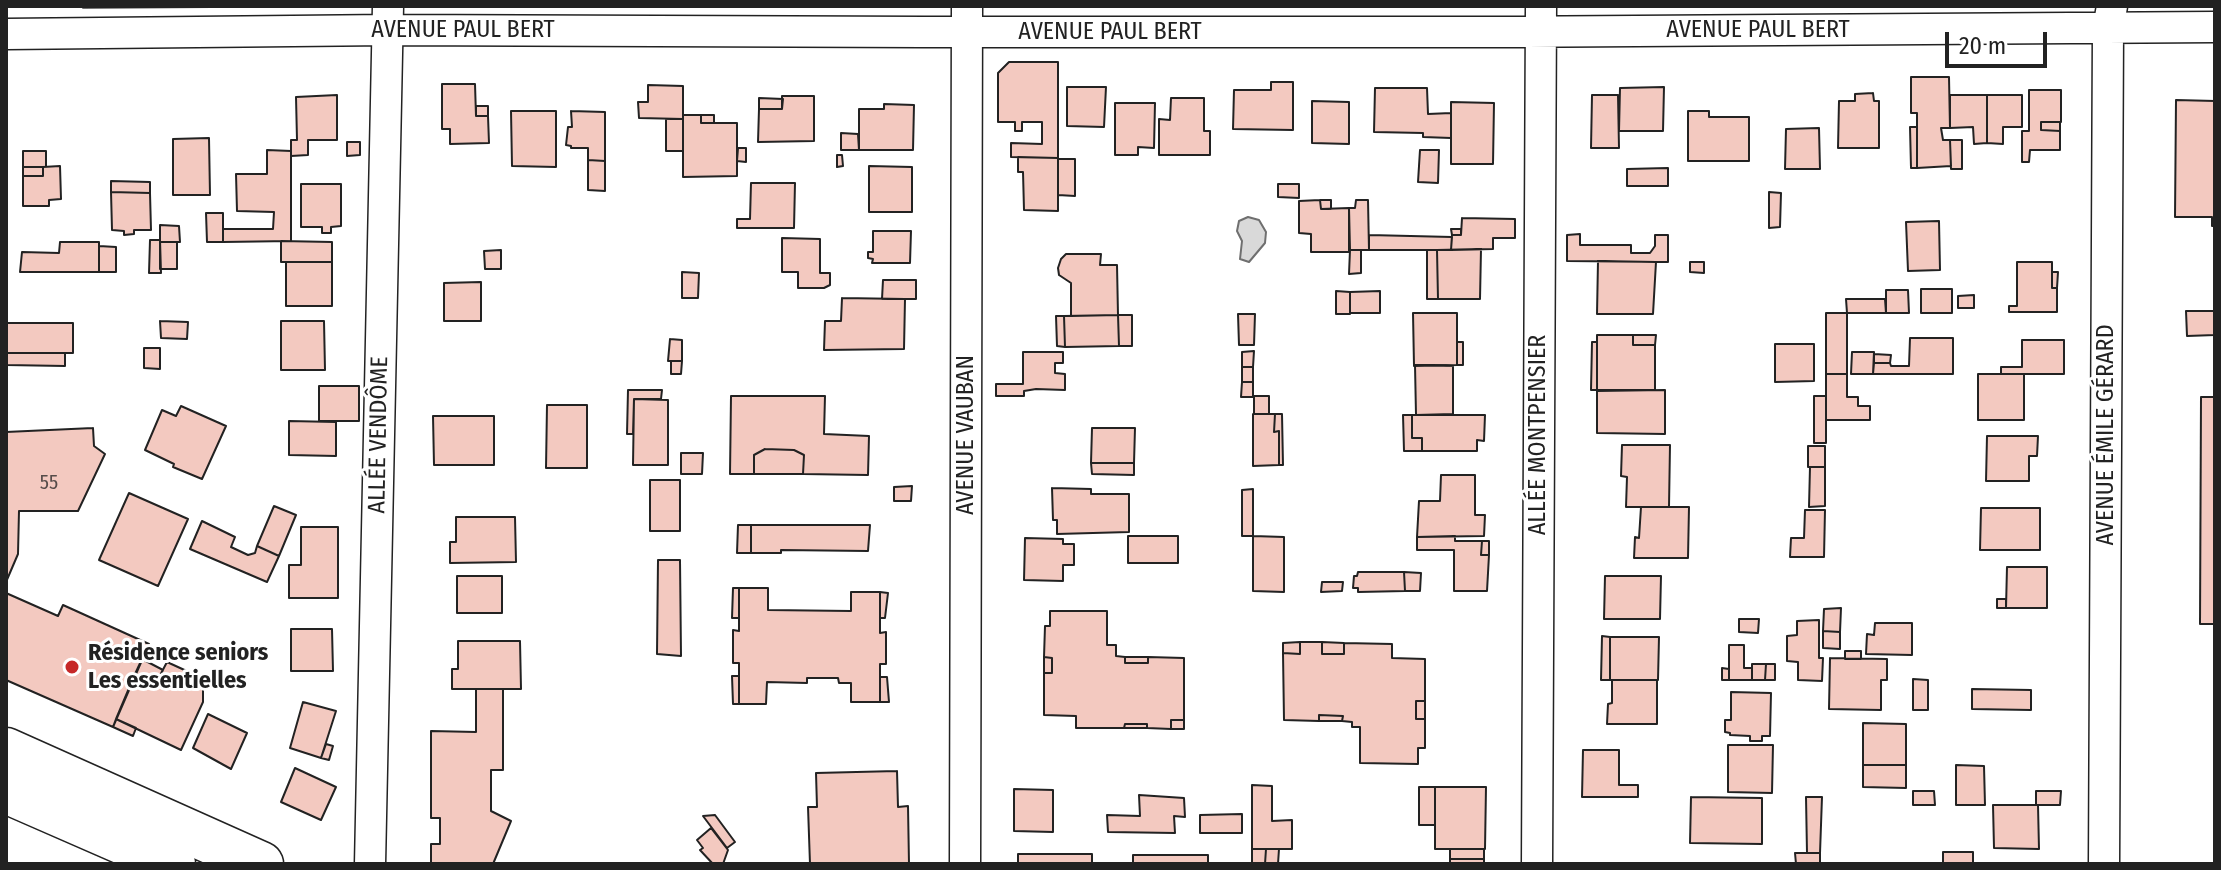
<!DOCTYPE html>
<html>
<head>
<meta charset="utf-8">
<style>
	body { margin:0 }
	#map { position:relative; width:2221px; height:870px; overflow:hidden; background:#fff; font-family:"Fira Sans Condensed",sans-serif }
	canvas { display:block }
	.frame { position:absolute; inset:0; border:8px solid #222; pointer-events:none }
	.scale { position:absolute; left:1945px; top:32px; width:102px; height:36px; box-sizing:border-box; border:4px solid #222; border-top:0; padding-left:10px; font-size:24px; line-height:28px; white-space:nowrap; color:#222; -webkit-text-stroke:6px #fff; paint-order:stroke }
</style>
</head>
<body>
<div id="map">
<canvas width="2221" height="870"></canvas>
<div class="frame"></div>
<div class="scale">20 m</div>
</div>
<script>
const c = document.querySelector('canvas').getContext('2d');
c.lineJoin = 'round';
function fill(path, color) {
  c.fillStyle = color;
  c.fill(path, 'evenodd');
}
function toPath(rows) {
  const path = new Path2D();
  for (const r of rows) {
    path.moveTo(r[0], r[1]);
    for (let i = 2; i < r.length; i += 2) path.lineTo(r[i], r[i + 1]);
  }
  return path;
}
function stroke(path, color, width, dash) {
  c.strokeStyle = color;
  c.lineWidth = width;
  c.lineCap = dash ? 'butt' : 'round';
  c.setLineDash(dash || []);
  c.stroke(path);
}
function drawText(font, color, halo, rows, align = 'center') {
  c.font = font + ' "Fira Sans Condensed",sans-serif';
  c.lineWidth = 6;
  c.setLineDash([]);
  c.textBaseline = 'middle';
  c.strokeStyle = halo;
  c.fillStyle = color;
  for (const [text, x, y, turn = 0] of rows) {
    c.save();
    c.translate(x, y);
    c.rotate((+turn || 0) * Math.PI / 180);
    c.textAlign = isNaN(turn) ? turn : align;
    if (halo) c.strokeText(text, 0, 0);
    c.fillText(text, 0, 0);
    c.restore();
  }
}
const green = toPath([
	[83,6,340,6,83,8,83,6]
]);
fill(green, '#eee');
stroke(green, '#6f6f6f', 2);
const water = toPath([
	[1248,217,1259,220,1266,232,1265,243,1249,262,1240,259,1242,241,1237,231,1239,221,1248,217]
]);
fill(water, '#d9d9d9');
stroke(water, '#6f6f6f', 2);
const building = toPath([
	[1009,62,1058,62,1058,158,1011,157,1011,143,1042,144,1042,122,1022,122,1022,131,1015,131,1015,122,998,122,998,73,1009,62],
	[1911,77,1949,77,1950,128,1941,128,1943,140,1950,140,1951,166,1917,168,1917,113,1911,113,1911,77],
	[1271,82,1293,82,1293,130,1233,129,1234,90,1271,90,1271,82],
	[442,84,475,84,476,116,488,116,489,143,450,144,450,129,442,129,442,84],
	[648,85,683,86,683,119,639,118,638,102,648,102,648,85],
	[1067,87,1106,87,1104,127,1067,126,1067,87],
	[1664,87,1663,131,1619,131,1620,88,1664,87],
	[1375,88,1427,88,1428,114,1451,113,1451,138,1423,137,1423,133,1374,132,1375,88],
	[2029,90,2061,90,2061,122,2041,122,2041,130,2060,131,2060,150,2030,150,2029,162,2022,162,2022,131,2029,131,2029,90],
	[1873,93,1874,101,1879,101,1879,148,1838,148,1839,101,1855,101,1855,94,1873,93],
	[337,95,337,140,308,140,308,155,291,156,291,140,297,140,296,97,337,95],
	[1592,95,1618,95,1619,148,1591,148,1592,95],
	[1950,95,1987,95,1987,143,1974,144,1973,127,1950,128,1950,95],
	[1987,95,2022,95,2022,127,2003,127,2003,144,1987,143,1987,95],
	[782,96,814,96,814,141,758,142,759,109,782,109,782,96],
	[759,98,783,99,782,109,759,109,759,98],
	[1171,98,1204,98,1204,131,1210,131,1210,155,1159,155,1159,119,1170,120,1171,98],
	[2176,100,2215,101,2215,226,2212,226,2212,217,2175,217,2176,100],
	[1312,101,1349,102,1349,144,1312,143,1312,101],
	[1451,102,1494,103,1493,164,1451,164,1451,102],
	[1115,103,1155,103,1154,148,1138,147,1138,155,1115,155,1115,103],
	[884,104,914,105,913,150,859,150,859,109,884,109,884,104],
	[476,106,488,106,488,116,476,116,476,106],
	[511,111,556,111,556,167,512,166,511,111],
	[571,111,605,112,605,161,588,160,588,148,571,148,571,146,566,145,568,127,572,127,571,111],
	[1688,111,1709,111,1709,117,1749,117,1749,161,1688,161,1688,111],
	[683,115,701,115,701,123,737,123,737,176,683,177,683,115],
	[701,115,714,115,714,123,701,123,701,115],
	[666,119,683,119,683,151,666,151,666,119],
	[2041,122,2060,122,2060,131,2041,130,2041,122],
	[1910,127,1917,127,1917,168,1911,168,1910,127],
	[1819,128,1820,169,1785,169,1786,129,1819,128],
	[841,133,858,134,859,150,841,150,841,133],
	[209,138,210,195,173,195,173,139,209,138],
	[1950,140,1962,140,1962,169,1951,169,1950,140],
	[347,142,360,142,360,155,347,156,347,142],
	[738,148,746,148,746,162,737,161,738,148],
	[267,150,291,151,291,241,223,242,223,229,273,229,274,212,237,211,236,174,267,174,267,150],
	[1420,150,1439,150,1438,183,1418,182,1420,150],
	[23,151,46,151,46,167,23,167,23,151],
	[837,155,842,155,843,166,837,167,837,155],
	[1018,157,1058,158,1058,211,1024,210,1023,172,1018,172,1018,157],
	[1058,159,1075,159,1075,196,1058,195,1058,159],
	[588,160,605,161,605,191,588,190,588,160],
	[60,166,61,199,49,200,49,206,23,206,23,176,43,176,43,167,60,166],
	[869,166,912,167,912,212,869,212,869,166],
	[23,167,43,167,43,176,23,176,23,167],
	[1668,168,1668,186,1627,186,1627,169,1668,168],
	[111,181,150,182,150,193,111,192,111,181],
	[751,183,795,183,794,228,737,228,737,219,750,219,751,183],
	[301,184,341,184,341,226,331,227,331,233,322,233,322,227,301,227,301,184],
	[1278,184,1299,184,1299,198,1278,197,1278,184],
	[111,192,150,193,151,230,134,230,134,234,124,235,124,231,112,230,111,192],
	[1769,192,1781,193,1780,227,1769,228,1769,192],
	[1320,200,1321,209,1349,208,1349,252,1311,252,1311,234,1299,233,1299,201,1320,200],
	[1320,200,1331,200,1331,209,1321,209,1320,200],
	[1356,200,1368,200,1369,250,1350,250,1349,208,1355,208,1356,200],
	[206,213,223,213,223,242,207,242,206,213],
	[1462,218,1515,219,1515,238,1493,238,1493,249,1451,250,1452,235,1461,235,1462,218],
	[1939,221,1940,270,1908,271,1906,222,1939,221],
	[160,225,179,226,180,242,160,242,160,225],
	[1451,229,1461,229,1461,235,1452,235,1451,229],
	[873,231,911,231,910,263,872,263,873,259,868,258,868,252,873,252,873,231],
	[1580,234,1580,245,1631,245,1631,253,1650,253,1655,246,1655,235,1668,235,1668,262,1567,261,1567,235,1580,234],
	[1369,235,1452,237,1451,250,1369,250,1369,235],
	[782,238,820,239,820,273,830,273,830,285,824,288,798,288,798,272,782,272,782,238],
	[150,240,160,240,161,273,149,273,150,240],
	[281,241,332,242,332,262,281,262,281,241],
	[60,242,99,242,99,272,20,272,22,252,59,253,60,242],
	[160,242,177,242,177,269,160,269,160,242],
	[99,246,116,247,116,272,99,272,99,246],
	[1481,249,1480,299,1438,299,1437,250,1481,249],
	[501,250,501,269,485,269,484,251,501,250],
	[1350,250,1361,250,1361,273,1349,274,1350,250],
	[1427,250,1437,250,1438,299,1427,299,1427,250],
	[1066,254,1101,254,1100,265,1117,265,1118,315,1071,316,1071,283,1059,275,1058,268,1061,259,1066,254],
	[1598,261,1656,262,1653,314,1597,314,1598,261],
	[286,262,332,262,332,306,286,306,286,262],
	[1690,262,1704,262,1704,273,1690,272,1690,262],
	[2017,262,2052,262,2052,288,2057,288,2057,312,2009,312,2009,306,2017,306,2017,262],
	[682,272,699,273,698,298,682,298,682,272],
	[2052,272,2058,272,2057,288,2052,288,2052,272],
	[883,280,916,280,916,299,882,299,883,280],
	[481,282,481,321,444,321,444,283,481,282],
	[1921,289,1952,289,1952,313,1921,313,1921,289],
	[1886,290,1908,290,1909,313,1886,313,1886,290],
	[1336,291,1350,292,1350,314,1336,314,1336,291],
	[1380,291,1380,313,1350,313,1350,292,1380,291],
	[1974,295,1974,308,1958,308,1958,296,1974,295],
	[842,298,905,299,904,349,824,350,825,321,841,321,842,298],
	[1846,299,1885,299,1886,313,1847,313,1846,299],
	[2186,311,2215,311,2215,335,2187,336,2186,311],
	[1413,313,1457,313,1457,365,1414,366,1413,313],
	[1826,313,1847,313,1847,374,1826,374,1826,313],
	[1238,314,1255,314,1254,345,1239,345,1238,314],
	[1118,315,1132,315,1132,346,1119,346,1118,315],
	[1118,315,1119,346,1065,347,1064,316,1118,315],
	[1056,316,1064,316,1065,347,1057,346,1056,316],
	[160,321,188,322,187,339,161,338,160,321],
	[281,321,324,321,325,370,281,370,281,321],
	[6,323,73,323,73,353,6,353,6,323],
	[1597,335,1633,335,1633,345,1655,345,1655,390,1597,390,1597,335],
	[1633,335,1656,335,1655,345,1633,345,1633,335],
	[1910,338,1953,338,1953,374,1873,374,1874,363,1890,363,1891,366,1909,366,1910,338],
	[670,339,682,340,682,361,668,361,670,339],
	[2022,340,2064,340,2064,374,2001,374,2001,367,2022,367,2022,340],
	[1457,342,1463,342,1463,365,1457,365,1457,342],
	[1592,342,1597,342,1597,390,1591,390,1592,342],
	[1775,344,1814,344,1814,381,1775,382,1775,344],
	[144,348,160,348,160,369,144,368,144,348],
	[1254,351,1253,367,1242,367,1242,352,1254,351],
	[1023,352,1063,352,1063,363,1055,363,1055,373,1065,374,1065,390,1036,389,1024,391,1024,396,996,396,996,384,1023,384,1023,352],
	[1852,352,1874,352,1873,374,1851,374,1852,352],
	[6,353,65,353,65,366,6,365,6,353],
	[1874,354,1891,355,1890,363,1874,363,1874,354],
	[671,361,682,361,681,374,671,374,671,361],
	[1415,365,1453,366,1453,414,1416,415,1415,365],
	[1242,367,1253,367,1253,382,1242,382,1242,367],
	[1826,374,1847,374,1847,397,1858,397,1858,406,1870,406,1870,420,1826,420,1826,374],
	[1978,374,2024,374,2024,420,1978,420,1978,374],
	[1242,382,1253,382,1253,397,1241,397,1242,382],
	[319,386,359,386,359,421,319,421,319,386],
	[628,390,662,390,661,399,634,399,633,434,627,434,628,390],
	[1665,390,1665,434,1597,433,1597,391,1665,390],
	[731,396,825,396,824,434,869,436,868,475,803,474,804,455,794,450,765,449,754,455,754,474,730,474,731,396],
	[1254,396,1269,396,1269,414,1254,414,1254,396],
	[1814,396,1826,396,1826,443,1814,443,1814,396],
	[2201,397,2215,397,2215,624,2200,624,2201,397],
	[634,399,668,400,668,465,633,465,634,399],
	[547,405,587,405,587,468,546,468,547,405],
	[181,406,226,426,202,479,173,467,174,464,145,450,162,410,176,416,181,406],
	[1253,414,1275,414,1274,432,1279,431,1279,465,1253,466,1253,414],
	[1275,414,1282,414,1283,465,1279,465,1279,431,1274,432,1275,414],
	[1403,415,1412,415,1412,438,1422,438,1422,451,1404,451,1403,415],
	[1412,415,1485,415,1484,441,1477,440,1477,451,1422,451,1422,438,1412,438,1412,415],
	[433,416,494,416,494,465,434,465,433,416],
	[289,421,336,422,336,456,289,455,289,421],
	[93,428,94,446,105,454,78,511,19,511,18,554,6,582,6,432,93,428],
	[1092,428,1135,428,1134,463,1091,463,1092,428],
	[1987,436,2038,436,2037,456,2029,456,2029,481,1986,481,1987,436],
	[1622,445,1670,445,1669,507,1626,507,1627,477,1621,476,1622,445],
	[1808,446,1825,446,1825,467,1808,467,1808,446],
	[765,449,794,450,804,455,803,474,754,474,754,455,765,449],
	[681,453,703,453,702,474,681,474,681,453],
	[1091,463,1134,463,1134,475,1092,474,1091,463],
	[1810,467,1825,467,1825,506,1809,507,1810,467],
	[1441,475,1475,475,1475,515,1485,515,1484,536,1417,537,1419,501,1440,501,1441,475],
	[650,480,680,480,680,531,650,531,650,480],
	[912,486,911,501,894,501,894,487,912,486],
	[1052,488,1091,489,1091,494,1129,494,1129,532,1057,534,1057,520,1053,520,1052,488],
	[1253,489,1253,536,1242,536,1242,490,1253,489],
	[129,493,188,519,158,586,99,560,129,493],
	[274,506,296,515,279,556,257,546,274,506],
	[1641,507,1689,507,1688,558,1634,558,1635,537,1639,538,1641,507],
	[1981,508,2040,508,2040,550,1980,550,1981,508],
	[1805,510,1825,510,1824,557,1790,557,1791,538,1804,538,1805,510],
	[456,517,515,517,516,562,450,563,450,542,456,542,456,517],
	[202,521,235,537,231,547,248,555,255,553,257,546,279,556,267,582,190,549,202,521],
	[738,525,751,525,751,553,737,553,738,525],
	[751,525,870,525,868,551,781,550,781,553,751,553,751,525],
	[301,527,338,527,338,598,289,598,289,565,301,565,301,527],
	[1128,536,1178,536,1178,563,1128,563,1128,536],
	[1253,536,1284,537,1284,592,1253,591,1253,536],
	[1455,536,1455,541,1482,541,1481,555,1489,555,1487,591,1454,591,1454,550,1417,550,1417,537,1455,536],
	[1025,538,1063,539,1063,544,1074,544,1074,565,1063,565,1063,581,1024,580,1025,538],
	[1482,541,1489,541,1489,555,1481,555,1482,541],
	[658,560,680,560,681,656,657,654,658,560],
	[2007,567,2047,567,2047,608,2006,608,2007,567],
	[1358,572,1404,572,1405,591,1358,592,1358,588,1353,588,1354,576,1357,576,1358,572],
	[1404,572,1421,573,1420,591,1405,591,1404,572],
	[457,576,502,576,502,613,457,613,457,576],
	[1605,576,1661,576,1660,619,1604,619,1605,576],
	[1322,582,1343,582,1342,591,1321,592,1322,582],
	[733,588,739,588,739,618,732,618,733,588],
	[739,588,768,588,768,610,851,611,851,592,880,592,880,633,886,632,886,664,880,664,880,702,851,702,851,683,839,683,838,678,807,678,807,683,767,682,766,704,739,704,739,663,733,663,733,630,739,631,739,588],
	[880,592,888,593,885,618,880,618,880,592],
	[6,593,58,616,63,605,149,644,113,727,6,680,6,593],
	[1997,599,2006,599,2006,608,1997,608,1997,599],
	[1841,608,1840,632,1823,631,1824,609,1841,608],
	[1050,611,1107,611,1107,645,1116,645,1116,656,1125,657,1125,663,1148,663,1148,657,1184,658,1184,720,1171,720,1171,729,1147,728,1147,724,1125,724,1124,728,1076,728,1076,716,1044,715,1044,673,1052,673,1052,658,1044,657,1045,626,1050,626,1050,611],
	[1739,619,1759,619,1758,633,1739,632,1739,619],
	[1819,620,1819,658,1823,658,1822,681,1798,680,1798,662,1787,661,1787,636,1797,635,1797,621,1819,620],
	[1875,623,1912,623,1912,655,1866,654,1867,634,1874,635,1875,623],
	[291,629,332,629,333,671,291,671,291,629],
	[1823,631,1840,632,1840,649,1823,648,1823,631],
	[1602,636,1610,637,1610,680,1601,680,1602,636],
	[1610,637,1659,637,1658,680,1610,680,1610,637],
	[458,641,520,641,521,689,452,689,452,669,458,669,458,641],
	[1300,642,1322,642,1322,654,1344,654,1344,643,1392,644,1392,658,1425,659,1425,701,1416,701,1416,719,1425,719,1425,748,1418,748,1418,764,1360,763,1360,727,1352,727,1352,722,1342,721,1343,716,1319,715,1319,721,1284,720,1283,653,1300,654,1300,642],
	[1300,642,1300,654,1283,653,1283,643,1300,642],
	[1322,642,1344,643,1344,654,1322,654,1322,642],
	[1729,645,1744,645,1744,668,1752,668,1752,680,1729,680,1729,645],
	[1845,651,1861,651,1861,659,1845,659,1845,651],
	[1044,657,1052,658,1052,673,1044,673,1044,657],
	[1125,657,1148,657,1148,663,1125,663,1125,657],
	[1830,658,1887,659,1887,680,1881,680,1881,710,1829,709,1830,658],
	[142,659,163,670,156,683,135,674,142,659],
	[167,662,191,673,198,679,203,690,203,702,181,750,116,719,135,674,156,683,167,662],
	[1752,664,1766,664,1765,680,1752,680,1752,664],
	[1766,664,1775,664,1775,680,1765,680,1766,664],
	[1722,668,1729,669,1729,680,1722,680,1722,668],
	[732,676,739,676,739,704,733,704,732,676],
	[880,677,887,677,889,702,880,702,880,677],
	[1913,679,1928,680,1928,710,1913,710,1913,679],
	[1612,680,1657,680,1657,724,1607,724,1608,704,1612,703,1612,680],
	[476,689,503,689,503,770,491,770,491,811,511,821,493,864,431,864,431,844,440,844,440,818,431,818,431,731,476,732,476,689],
	[1972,689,2031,690,2031,710,1972,709,1972,689],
	[1731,692,1771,693,1770,736,1762,736,1762,741,1750,741,1750,736,1730,735,1730,733,1725,732,1725,720,1731,720,1731,692],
	[1416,701,1425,701,1425,719,1416,719,1416,701],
	[303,702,336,711,321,758,290,748,303,702],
	[208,714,247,733,231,769,193,748,208,714],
	[1319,715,1343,716,1342,721,1319,721,1319,715],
	[116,719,136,728,133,736,113,727,116,719],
	[1171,720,1184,720,1184,729,1171,729,1171,720],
	[1863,723,1906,724,1906,765,1863,765,1863,723],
	[1125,724,1147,724,1147,728,1124,728,1125,724],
	[326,744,333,746,329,760,321,758,326,744],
	[1728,745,1773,745,1772,793,1728,792,1728,745],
	[1583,750,1619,750,1619,785,1638,785,1638,797,1582,797,1583,750],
	[1863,765,1906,765,1906,788,1863,787,1863,765],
	[1956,765,1984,766,1985,805,1956,805,1956,765],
	[295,768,336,787,321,820,281,802,295,768],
	[897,771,898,807,908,806,909,864,810,864,808,807,817,807,816,773,897,771],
	[1252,785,1272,786,1272,821,1292,820,1292,849,1252,849,1252,785],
	[1419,787,1435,787,1435,825,1419,825,1419,787],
	[1435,787,1486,787,1485,849,1435,849,1435,787],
	[1014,789,1053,790,1053,832,1014,831,1014,789],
	[1913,791,1934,791,1935,805,1913,805,1913,791],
	[2036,791,2061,791,2060,805,2036,805,2036,791],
	[1139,795,1184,798,1185,817,1174,816,1175,833,1108,832,1107,815,1140,816,1139,795],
	[1691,797,1762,798,1762,844,1690,843,1691,797],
	[1806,797,1822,797,1820,853,1807,853,1806,797],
	[1993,805,2038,805,2039,849,1994,848,1993,805],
	[1242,814,1242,833,1200,833,1200,815,1242,814],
	[715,815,735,842,727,848,703,816,715,815],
	[711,828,728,850,723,864,713,864,700,850,703,848,697,840,711,828],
	[1252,849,1266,849,1265,864,1252,864,1252,849],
	[1266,849,1279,849,1278,864,1265,864,1266,849],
	[1450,849,1484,849,1484,859,1450,859,1450,849],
	[1943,852,1973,852,1973,864,1943,864,1943,852],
	[1795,853,1820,853,1820,864,1796,864,1795,853],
	[1018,854,1092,854,1092,864,1018,864,1018,854],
	[1133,855,1208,855,1208,864,1133,864,1133,855],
	[1450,859,1484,859,1484,864,1450,864,1450,859]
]);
fill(building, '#f3c9c0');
stroke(building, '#222', 2);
const street = toPath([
	[6,34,388,30,924,32,1491,32,2215,27],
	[370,864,388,6],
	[965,864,967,6],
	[1537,864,1541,6],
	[2104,864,2108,29,2112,6]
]);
const primary = toPath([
	[6,750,261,864],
	[6,791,173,864]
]);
stroke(street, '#222', 33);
stroke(primary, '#222', 47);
stroke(street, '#fff', 30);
stroke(primary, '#fff', 44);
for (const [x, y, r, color] of [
	[72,667,8,"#c62828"]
]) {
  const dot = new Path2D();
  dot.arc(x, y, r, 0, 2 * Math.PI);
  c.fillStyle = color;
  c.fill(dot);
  stroke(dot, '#fff', 3);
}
drawText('20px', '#564c4a', null, [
	["55",49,483]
]);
drawText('24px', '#222', '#fff', [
	["AVENUE PAUL BERT",463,30],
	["AVENUE PAUL BERT",1758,30],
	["AVENUE PAUL BERT",1110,32],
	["ALLÉE VENDÔME",379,435,-89],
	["AVENUE VAUBAN",966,435,-90],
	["ALLÉE MONTPENSIER",1538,435,-90],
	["AVENUE ÉMILE GÉRARD",2106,435,-90]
]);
drawText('bold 24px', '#222', '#fff', [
	["Résidence seniors",88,653],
	["Les essentielles",88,681]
], 'left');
</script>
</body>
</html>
